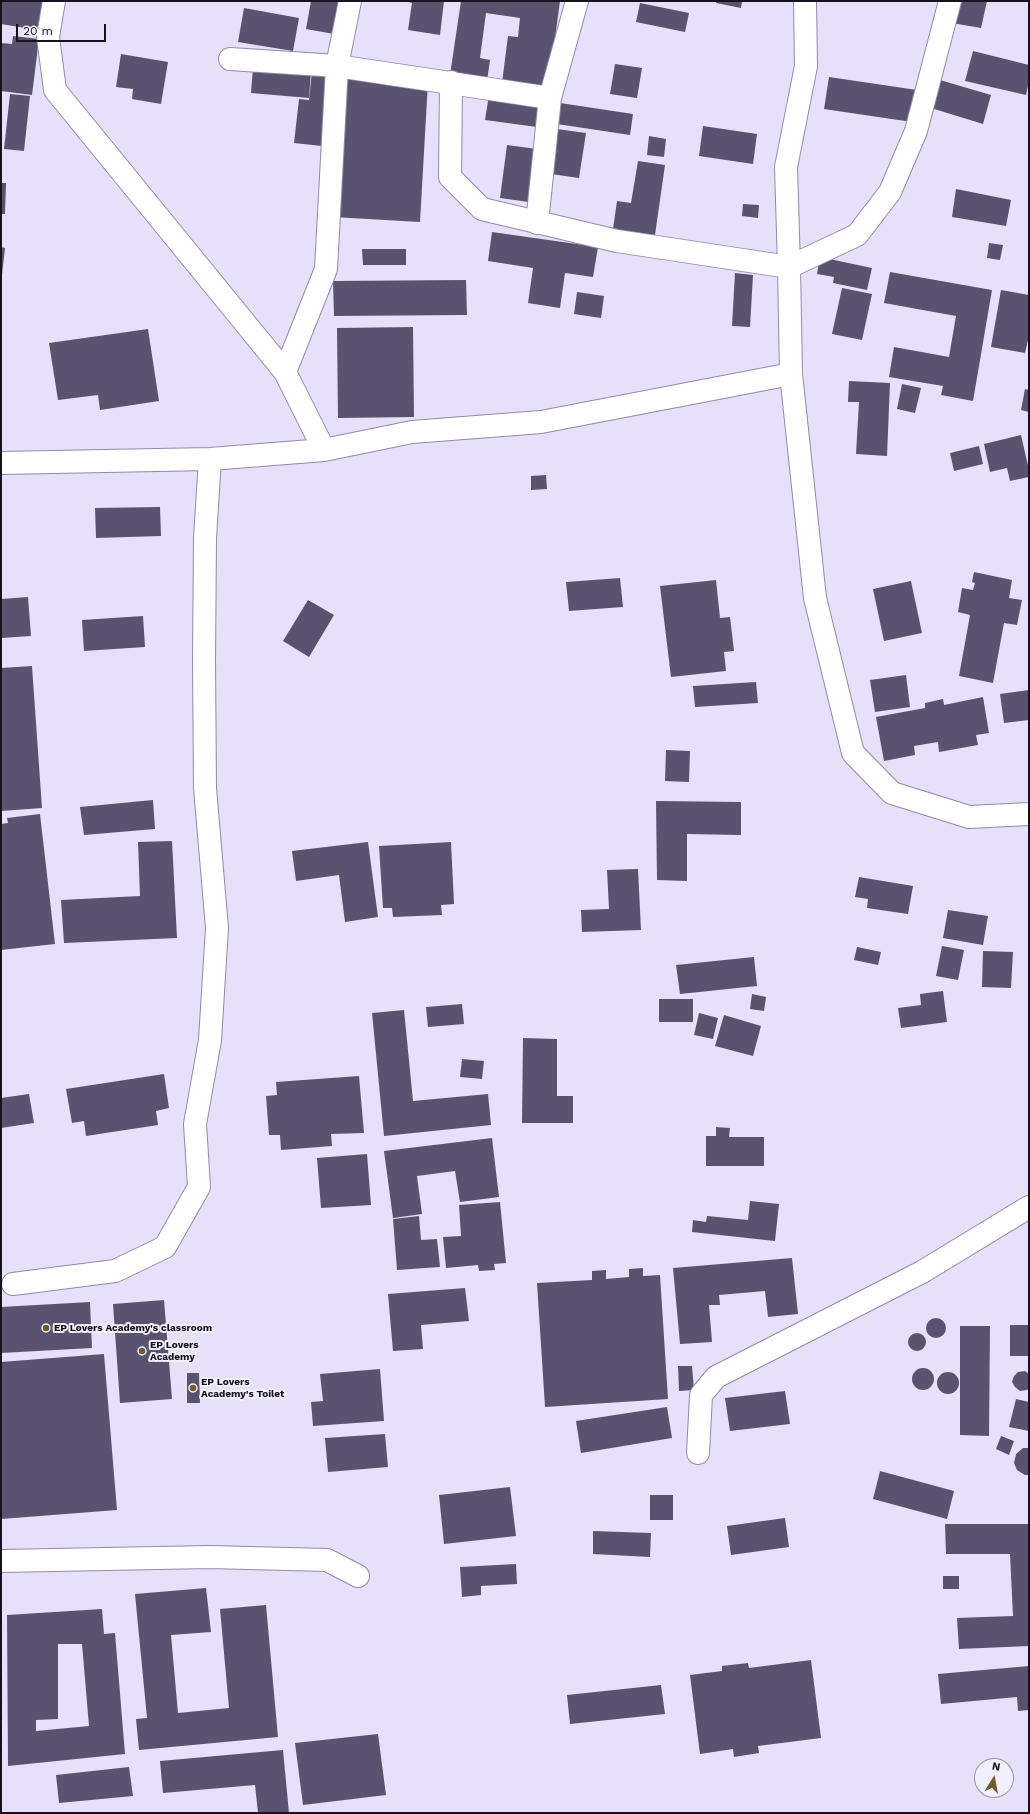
<!DOCTYPE html>
<html>
<head>
<meta charset="utf-8">
<style>
	body { margin:0 }
	#map { position:relative; width:1030px; height:1814px; overflow:hidden; background:#e6e0fb; font-family:"Work Sans",sans-serif }
	canvas { display:block }
	.frame { position:absolute; inset:0; border:2px solid #15121d; pointer-events:none }
	.north { position:absolute; left:974px; top:1758px; width:40px; height:40px; box-sizing:border-box; background:#f2f0fd; border:1px solid #9a97a3; border-radius:50%; rotate:11deg; font-size:11px; font-weight:700; line-height:16px; text-align:center; color:#15121d }
	.north::after { content:''; display:block; margin:auto; width:14px; height:18px; background:#6f5b2a; clip-path:polygon(50% 0,100% 100%,50% 72%,0 100%) }
	.scale { position:absolute; left:16px; top:24px; width:90px; height:18px; box-sizing:border-box; border:2px solid #15121d; border-top:0; padding-left:5px; font-size:12px; line-height:14px; white-space:nowrap; color:#15121d; -webkit-text-stroke:3px #f2f0fd; paint-order:stroke }
</style>
</head>
<body>
<div id="map">
<canvas width="1030" height="1814"></canvas>
<div class="frame"></div>
<div class="north">N</div>
<div class="scale">20 m</div>
</div>
<script>
const c = document.querySelector('canvas').getContext('2d');
c.lineJoin = 'round';
function fill(path, color) {
  c.fillStyle = color;
  c.fill(path, 'evenodd');
}
function toPath(rows) {
  const path = new Path2D();
  for (const r of rows) {
    if (r.length === 3) {
      path.moveTo(r[0] + r[2], r[1]);
      path.arc(r[0], r[1], r[2], 0, 2 * Math.PI);
      continue;
    }
    path.moveTo(r[0], r[1]);
    for (let i = 2; i < r.length; i += 2) path.lineTo(r[i], r[i + 1]);
  }
  return path;
}
function stroke(path, color, width, dash) {
  c.strokeStyle = color;
  c.lineWidth = width;
  c.lineCap = dash ? 'butt' : 'round';
  c.setLineDash(dash || []);
  c.stroke(path);
}
function drawText(font, color, halo, rows, align = 'center') {
  c.font = font + ' "Work Sans",sans-serif';
  c.lineWidth = 4;
  c.setLineDash([]);
  c.textBaseline = 'middle';
  c.strokeStyle = halo;
  c.fillStyle = color;
  for (const [text, x, y, turn = 0] of rows) {
    c.save();
    c.translate(x, y);
    c.rotate((+turn || 0) * Math.PI / 180);
    c.textAlign = isNaN(turn) ? turn : align;
    if (halo) c.strokeText(text, 0, 0);
    c.fillText(text, 0, 0);
    c.restore();
  }
}
fill(toPath([
	[1,1,43,1,37,30,1,24],
	[311,1,340,1,334,34,306,29],
	[405,1,444,1,440,35,408,30,412,3],
	[461,1,560,1,548,90,502,83,508,36,518,37,520,18,486,13,480,58,490,60,487,81,450,75],
	[717,1,742,1,741,8,716,3],
	[956,1,987,1,981,28,952,23],
	[640,3,689,13,685,32,636,22],
	[244,8,299,18,293,51,238,42],
	[13,36,39,39,32,95,1,91,1,43,12,44],
	[973,51,1029,65,1029,81,1026,95,965,81],
	[121,54,168,62,161,104,132,99,133,89,116,87],
	[615,64,642,68,637,98,610,94],
	[253,67,311,72,309,98,251,93],
	[312,72,330,74,322,146,294,143,299,99,309,100],
	[341,77,428,82,420,222,333,217],
	[829,77,917,90,912,122,824,109],
	[940,80,991,95,983,124,931,108],
	[10,94,30,96,24,151,4,149],
	[489,95,541,102,537,127,485,120],
	[560,103,633,114,630,135,557,124],
	[703,126,757,134,753,164,699,156],
	[557,129,586,133,579,178,551,174],
	[649,136,666,139,664,157,647,155],
	[507,145,537,149,529,202,500,198],
	[638,161,665,165,655,235,613,229,617,201,631,203],
	[1,183,6,183,5,214,1,214],
	[956,189,1011,200,1006,226,952,217],
	[743,204,759,205,758,218,742,216],
	[492,232,598,247,593,277,565,273,560,308,528,303,533,268,488,261],
	[989,243,1003,245,1000,260,987,258],
	[1,247,5,248,2,275,1,275],
	[362,249,406,249,406,265,363,265],
	[820,257,872,268,867,290,833,283,834,277,817,274],
	[890,272,992,290,973,401,941,395,943,386,889,377,894,347,949,357,956,316,884,303],
	[735,273,753,275,750,327,732,326],
	[466,280,467,315,334,316,333,281],
	[842,288,872,294,862,340,832,334],
	[1001,290,1029,295,1029,336,1025,353,991,347],
	[577,292,604,296,601,318,574,314],
	[413,327,414,417,338,418,337,328],
	[148,329,159,401,100,410,98,395,58,400,49,343],
	[849,381,890,383,887,456,856,454,859,402,848,402],
	[902,384,921,388,915,413,897,409],
	[1025,389,1029,390,1029,412,1021,410],
	[1021,435,1029,470,1029,477,1010,481,1007,468,990,472,984,444],
	[979,446,983,464,954,471,950,453],
	[546,475,547,489,531,490,531,476],
	[160,507,161,536,96,538,95,508],
	[974,572,1012,580,1009,598,1022,600,1017,625,1004,623,993,683,959,676,970,615,958,612,962,588,973,590,975,583,972,582],
	[620,578,623,607,569,611,566,582],
	[716,580,720,618,730,617,734,651,724,652,726,671,671,677,660,586],
	[911,581,922,633,884,641,873,589],
	[28,597,31,636,1,638,1,599],
	[308,600,334,615,309,657,283,641],
	[143,616,145,647,84,651,82,620],
	[32,666,42,808,1,811,1,668],
	[906,675,910,707,875,712,870,680],
	[756,682,758,703,695,707,693,686],
	[1029,690,1029,720,1004,723,1000,694],
	[983,697,989,733,976,735,978,745,939,752,938,742,914,746,915,755,884,761,876,717,925,708,925,703,943,699,944,705],
	[666,750,690,751,689,782,665,781],
	[153,800,155,829,84,835,80,807],
	[656,801,741,802,741,835,687,834,687,881,657,880],
	[40,814,55,944,1,950,1,824,8,823,7,818],
	[172,841,177,938,64,943,61,900,140,896,138,842],
	[368,842,378,917,345,922,339,875,296,881,292,851],
	[451,842,454,904,441,905,442,915,393,917,392,908,383,908,379,846],
	[638,869,641,930,582,932,581,910,609,909,607,870],
	[859,877,913,886,908,914,867,908,868,899,855,897],
	[948,910,988,916,983,945,943,938],
	[942,946,964,950,958,980,936,976],
	[857,947,881,952,878,965,854,960],
	[983,951,1013,952,1011,988,982,987],
	[754,957,757,986,680,994,676,965],
	[943,991,947,1022,901,1028,898,1008,921,1005,920,994],
	[752,994,766,997,764,1011,750,1009],
	[659,999,693,999,693,1022,659,1022],
	[462,1004,464,1024,428,1027,426,1007],
	[404,1010,413,1101,488,1094,491,1125,384,1136,372,1013],
	[699,1013,718,1018,713,1039,694,1035],
	[724,1015,761,1026,753,1056,715,1046],
	[523,1038,557,1039,557,1096,573,1096,573,1123,522,1123],
	[462,1059,484,1061,482,1079,460,1077],
	[164,1074,169,1108,156,1111,158,1125,86,1136,84,1121,72,1123,66,1089],
	[359,1076,364,1133,331,1134,332,1146,281,1150,280,1135,269,1135,266,1096,277,1095,276,1082],
	[29,1094,34,1123,1,1128,1,1098],
	[716,1127,730,1128,729,1137,764,1137,764,1166,706,1166,706,1136,716,1136],
	[492,1138,499,1197,460,1202,455,1171,417,1176,422,1214,393,1218,384,1151],
	[367,1154,371,1205,321,1208,317,1158],
	[750,1201,779,1204,775,1241,692,1232,693,1220,706,1222,707,1216,748,1220],
	[500,1202,506,1263,494,1264,495,1270,479,1271,478,1265,446,1268,443,1237,461,1236,459,1205],
	[419,1216,421,1240,437,1239,440,1267,397,1270,393,1219],
	[792,1258,798,1314,768,1317,765,1291,719,1295,720,1305,709,1305,712,1342,680,1344,673,1268],
	[643,1268,643,1276,660,1275,668,1399,545,1407,537,1283,592,1280,592,1271,606,1270,606,1279,629,1277,629,1269],
	[465,1288,469,1321,421,1325,423,1349,393,1351,388,1294],
	[164,1300,172,1399,120,1403,113,1304],
	[90,1302,92,1348,1,1353,1,1307],
	[936,1328,10],
	[1010,1325,1029,1325,1029,1356,1010,1356],
	[960,1326,990,1326,989,1436,960,1435],
	[917,1342,9],
	[104,1354,117,1510,1,1519,1,1362],
	[678,1366,692,1366,694,1390,679,1391],
	[923,1379,11],
	[380,1369,384,1421,313,1426,311,1402,323,1401,320,1374],
	[1025,1371,1029,1374,1029,1388,1027,1390,1020,1391,1015,1387,1012,1382,1014,1376,1018,1372],
	[948,1383,11],
	[187,1373,199,1373,200,1403,187,1403],
	[785,1391,790,1424,730,1431,725,1398],
	[1016,1399,1029,1402,1029,1431,1009,1427],
	[667,1407,672,1438,581,1453,576,1421],
	[385,1434,388,1467,328,1472,325,1438],
	[1001,1436,1014,1441,1009,1455,996,1449],
	[1023,1448,1029,1448,1029,1475,1025,1475,1017,1470,1014,1463,1016,1454],
	[880,1471,954,1491,947,1519,873,1499],
	[510,1487,516,1536,444,1544,439,1495],
	[650,1495,673,1495,673,1520,650,1520],
	[785,1518,789,1547,731,1555,727,1526],
	[945,1524,1029,1524,1029,1646,959,1649,957,1618,1013,1616,1010,1554,946,1554],
	[593,1531,651,1533,650,1557,593,1554],
	[516,1564,517,1584,481,1586,481,1595,462,1597,460,1567],
	[943,1576,959,1576,959,1589,943,1589],
	[206,1588,211,1632,171,1635,178,1713,229,1708,220,1609,266,1605,278,1737,139,1750,136,1719,147,1718,135,1594],
	[102,1609,104,1634,115,1633,125,1754,8,1766,7,1615],
	[58,1644,82,1644,89,1726,36,1731,36,1720,58,1719],
	[811,1660,821,1738,758,1746,759,1753,734,1757,733,1749,700,1754,690,1675,722,1671,722,1666,748,1663,749,1668],
	[1029,1666,1029,1710,1018,1711,1017,1697,941,1704,938,1674],
	[661,1685,665,1714,570,1724,567,1695],
	[378,1734,386,1795,303,1805,295,1743],
	[283,1750,289,1813,258,1813,255,1785,163,1793,160,1761],
	[129,1767,133,1796,59,1803,56,1775]
]), '#5a536f');
const street = toPath([
	[54,1,48,37,55,90,285,372,324,450],
	[230,59,337,66,550,98],
	[451,82,450,177,482,209,617,241,789,267,786,167,806,66,805,1],
	[537,223,550,98,577,1],
	[285,372,326,269,337,66,350,1],
	[791,374,789,267,857,235,890,192,916,131,950,1],
	[1,463,210,459,324,450,412,432,541,422,791,374,815,598,853,753,892,793,969,817,1029,814],
	[13,1284,115,1271,165,1247,199,1187,195,1124,210,1040,217,928,205,788,204,661,205,538,210,459],
	[698,1453,701,1395,716,1377,922,1272,1029,1207],
	[1,1561,210,1557,327,1560,358,1576]
]);
stroke(street, '#918aa9', 24);
stroke(street, '#fff', 22);
for (const [x, y, r, color] of [
	[46,1328,4,"#6f5b2a"],
	[142,1351,4,"#6f5b2a"],
	[193,1388,4,"#6f5b2a"]
]) {
  const dot = new Path2D();
  dot.arc(x, y, r, 0, 2 * Math.PI);
  c.fillStyle = color;
  c.fill(dot);
  stroke(dot, '#f2f0fd', 1.5);
}
drawText('bold 10px', '#15121d', '#f2f0fd', [
	["EP Lovers Academy's classroom",54,1328],
	["EP Lovers",150,1345],
	["Academy",150,1357],
	["EP Lovers",201,1382],
	["Academy's Toilet",201,1394]
], 'left');
</script>
</body>
</html>
